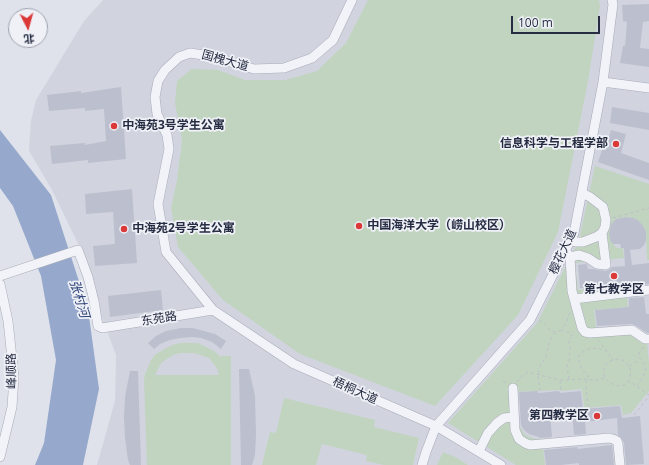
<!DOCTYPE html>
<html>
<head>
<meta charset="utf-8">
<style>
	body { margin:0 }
	#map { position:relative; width:649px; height:465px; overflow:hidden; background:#dfe2ea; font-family:"Open Sans","Noto Sans SC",sans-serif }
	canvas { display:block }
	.north { position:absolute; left:8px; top:8px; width:40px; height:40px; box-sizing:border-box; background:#eff1f7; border:1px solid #9fa2af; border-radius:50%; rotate:174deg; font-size:11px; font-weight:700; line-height:16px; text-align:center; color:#262c42 }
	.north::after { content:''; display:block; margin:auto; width:14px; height:18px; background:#db3938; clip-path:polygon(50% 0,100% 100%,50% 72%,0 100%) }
	.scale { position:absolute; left:511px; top:16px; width:89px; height:18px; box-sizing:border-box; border:2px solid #262c42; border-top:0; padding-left:5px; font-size:12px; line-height:14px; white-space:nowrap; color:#262c42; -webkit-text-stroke:3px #eff1f7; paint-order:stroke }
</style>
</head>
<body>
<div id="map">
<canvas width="649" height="465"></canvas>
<div class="north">北</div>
<div class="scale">100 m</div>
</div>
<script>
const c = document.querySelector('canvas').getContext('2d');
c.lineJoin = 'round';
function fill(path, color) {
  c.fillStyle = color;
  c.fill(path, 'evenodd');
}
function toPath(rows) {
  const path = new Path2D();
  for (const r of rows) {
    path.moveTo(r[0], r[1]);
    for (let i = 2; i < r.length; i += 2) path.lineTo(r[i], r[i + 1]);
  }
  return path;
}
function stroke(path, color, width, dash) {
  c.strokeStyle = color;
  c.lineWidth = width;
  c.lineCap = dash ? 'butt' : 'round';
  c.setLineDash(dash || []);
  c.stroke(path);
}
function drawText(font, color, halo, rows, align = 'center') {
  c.font = font + ' "Open Sans","Noto Sans SC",sans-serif';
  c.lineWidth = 3.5;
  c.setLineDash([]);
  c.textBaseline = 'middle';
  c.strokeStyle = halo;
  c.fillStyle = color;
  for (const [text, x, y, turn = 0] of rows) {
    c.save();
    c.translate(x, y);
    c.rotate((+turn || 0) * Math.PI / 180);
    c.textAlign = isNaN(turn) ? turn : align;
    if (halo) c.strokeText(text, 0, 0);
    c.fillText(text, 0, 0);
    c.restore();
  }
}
fill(toPath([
	[103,0,649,0,649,465,97,465,115,401,116,355,99,310,88,264,51,188,29,151,31,121,36,100,84,21]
]), '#d1d4df');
fill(toPath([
	[368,0,599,0,600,6,588,81,558,232,518,315,435,406,300,354,223,300,178,247,171,208,177,180,182,141,175,103,177,81,192,69,218,70,245,80,285,80,317,71,346,43],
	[595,166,649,184,649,260,647,260,646,232,643,226,638,220,633,218,626,217,616,219,611,225,613,244,617,248,623,248,624,258,575,263,578,290,626,285,628,307,594,310,597,335,630,332,647,341,649,364,649,391,631,413,623,415,621,405,584,408,582,389,561,391,561,390,515,392,519,425,525,435,535,439,542,439,545,465,516,465,448,423,537,323,579,240],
	[181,343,198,343,212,350,218,354,221,358,221,356,231,356,231,465,147,465,144,381,145,374,151,360,156,354,172,345],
	[179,353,194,353,209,358,217,368,219,375,155,375,159,367,162,362,173,355],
	[284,398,375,420,374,427,419,438,413,465,384,465,366,461,367,455,322,444,316,465,262,465,270,432,276,433],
	[443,452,455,457,468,465,437,465]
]), '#c1d4bf');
fill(toPath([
	[0,130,51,195,88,309,99,389,83,465,35,465,44,443,56,360,41,276,13,206,0,188]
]), '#96a9cd');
fill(toPath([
	[649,4,649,21,643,22,640,48,649,49,649,67,620,63,623,46,625,46,627,22,623,21,622,5],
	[121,87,126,159,88,163,88,160,52,164,50,146,85,143,85,145,106,141,104,109,85,111,85,108,49,111,47,95,81,91,81,93],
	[612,107,649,113,649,130,610,123],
	[611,130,626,134,621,153,649,163,649,180,598,162,603,147,606,148],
	[132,189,137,263,95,266,93,246,115,244,113,212,86,214,85,194],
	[626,217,633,218,638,220,643,226,646,232,646,241,644,245,640,249,630,250,632,265,649,263,649,284,628,286,628,283,580,288,578,265,586,264,587,265,588,269,593,269,605,271,609,270,612,267,625,266,624,248,621,248,620,244,613,244,611,242,609,234,611,225,616,219],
	[161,290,163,310,110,317,108,296],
	[644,297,646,314,649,314,649,333,647,333,635,325,632,324,597,326,595,310,629,307,629,298],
	[181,328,193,328,215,334,226,341,221,349,212,342,201,338,192,337,180,338,170,340,160,344,154,349,148,343,156,336,166,331],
	[239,369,249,369,255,396,256,434,255,455,252,465,241,465],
	[130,371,138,371,141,465,130,465,128,460,125,438,124,417,125,397],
	[538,391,538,393,559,391,560,393,581,391,583,409,620,406,622,418,640,416,644,464,626,465,624,443,622,439,618,435,617,418,585,422,586,434,574,435,572,412,550,414,552,437,539,438,539,437,529,434,524,430,521,425,519,392],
	[612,445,614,465,579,465,579,463,561,465,546,465,544,450,577,447,578,449]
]), '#bcbfcd');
const minor = toPath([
	[352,0,333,40,312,58,284,68,254,69,210,56,190,53,179,57,165,70,158,81,155,97,157,114,167,135,169,149,158,204,166,252,213,310,294,364,436,426,501,465],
	[603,82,649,88],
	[582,193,590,197,603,207,606,220,605,227,602,233],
	[565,250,570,257,572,291,582,328,585,332,590,333,632,330,645,339,649,339],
	[570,257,579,255,588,258,597,264,606,265,602,233,596,237,583,242,575,242,571,240],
	[0,276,78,250,88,277,94,301,98,326,102,328,213,310],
	[0,284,8,321,14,377,12,407,0,457],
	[574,299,649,290],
	[513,388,515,430,519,439,525,443,530,445,609,438,613,439,617,441,618,444,620,465],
	[479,451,488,433,497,423,504,418,514,417],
	[422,465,426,452,436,426,530,320,574,233,603,82,613,4,612,0]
]);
stroke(minor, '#a8abb8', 10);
stroke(toPath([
	[613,218,649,208],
	[570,313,568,316,567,321,562,330,565,332,568,332,571,336,575,333],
	[539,321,542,321,551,331,555,332],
	[598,340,606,350],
	[629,366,639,360],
	[604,377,604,370,605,366,608,362,613,360,618,359,623,360,630,368,631,372,629,380],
	[569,379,567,366,569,360,570,347,569,341,571,337],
	[503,381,506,383],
	[560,381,561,391],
	[517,382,522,376,528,372,560,380,588,379,594,381,605,378,610,383,618,386,624,385,629,381,649,395],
	[637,386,646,371,644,364,639,357,639,354,640,351,644,347],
	[540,391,538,375,540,366,546,357,549,343,552,337,556,332,562,330],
	[588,407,586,389,586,382,588,379,588,375,583,371,580,365,578,359,579,355,584,351,589,349,597,348,607,351,613,360],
	[634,415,649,396]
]), '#bdbfc9', 1, [3, 3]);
stroke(minor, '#f2f3f8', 9);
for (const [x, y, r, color] of [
	[114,126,4,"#db3938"],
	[616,144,4,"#db3938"],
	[359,226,4,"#db3938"],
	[124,229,4,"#db3938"],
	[614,276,4,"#db3938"],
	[597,416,4,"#db3938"]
]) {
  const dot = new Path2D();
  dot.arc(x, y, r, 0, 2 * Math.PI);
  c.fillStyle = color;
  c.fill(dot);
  stroke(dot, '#eff1f7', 1.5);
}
drawText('12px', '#262c42', '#eff1f7', [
	["国槐大道",225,61,15],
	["樱花大道",563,252,-65],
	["东苑路",159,319,-9],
	["峰顺路",12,371,-91],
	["梧桐大道",355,391,24]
]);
drawText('bold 12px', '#262c42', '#eff1f7', [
	["中海苑3号学生公寓",122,126],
	["信息科学与工程学部",608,144,"right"],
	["中国海洋大学（崂山校区）",367,226],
	["中海苑2号学生公寓",132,229],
	["第七教学区",614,290,"center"],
	["第四教学区",589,416,"right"]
], 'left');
drawText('italic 13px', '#2d437a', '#eff1f7', [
	["张村河",79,299,73]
]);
</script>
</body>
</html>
